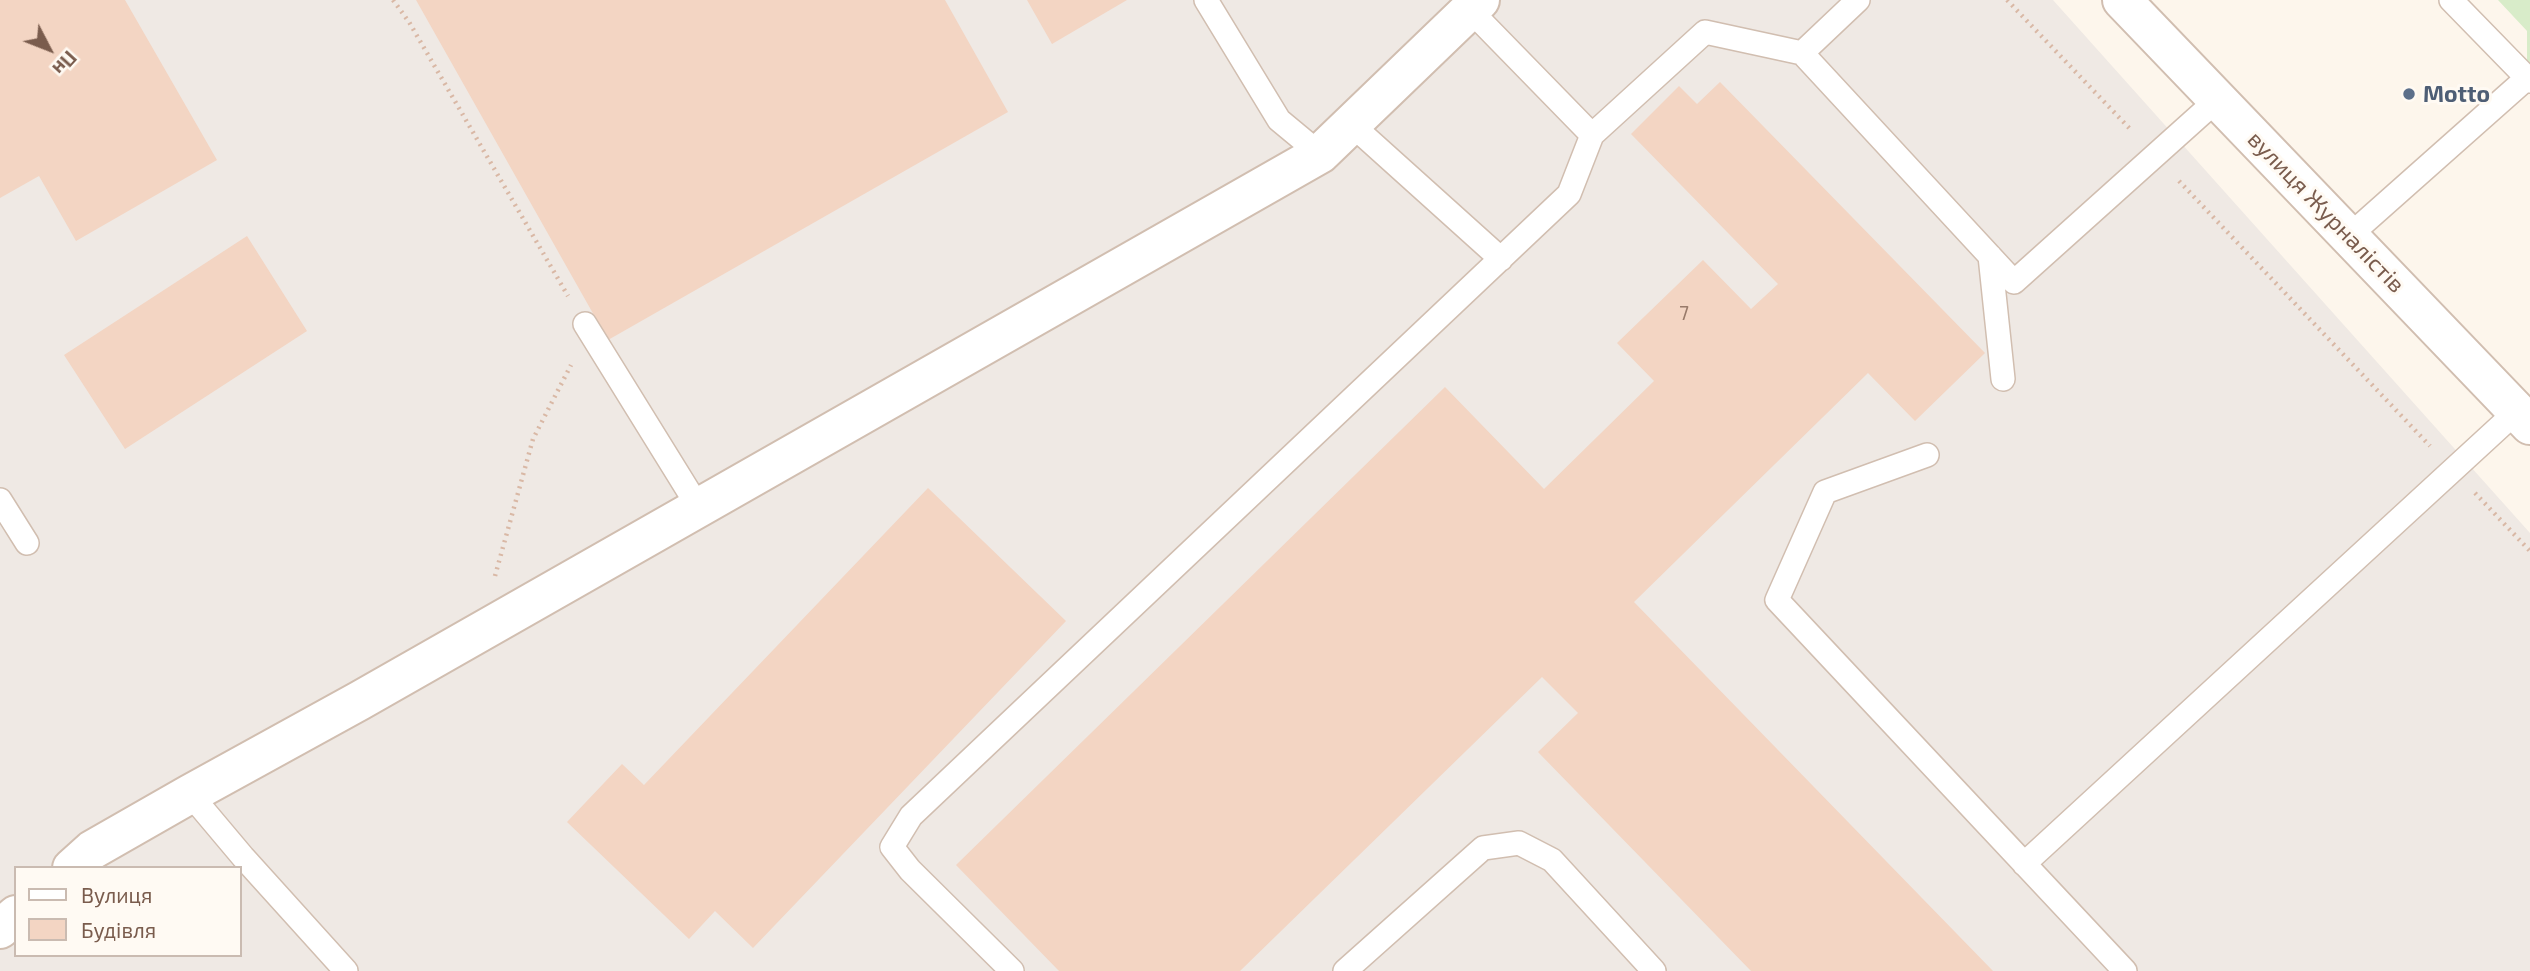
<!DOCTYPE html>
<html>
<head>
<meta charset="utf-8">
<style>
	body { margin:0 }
	#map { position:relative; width:2530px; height:971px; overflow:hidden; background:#fdf6ec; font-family:"Exo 2",sans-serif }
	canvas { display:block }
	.legend { position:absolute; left:14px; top:866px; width:228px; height:91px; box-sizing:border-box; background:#fffaf3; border:2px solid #cabbb1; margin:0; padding:9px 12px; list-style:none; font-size:21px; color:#7a5c4d }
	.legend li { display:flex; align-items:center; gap:14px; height:35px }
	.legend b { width:35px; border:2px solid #cabbb1 }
	.north { position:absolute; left:14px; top:14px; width:70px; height:70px; -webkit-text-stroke:5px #fffaf3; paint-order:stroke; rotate:132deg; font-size:19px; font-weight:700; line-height:28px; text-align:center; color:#7a5c4d }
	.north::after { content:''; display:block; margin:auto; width:24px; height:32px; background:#7a5c4d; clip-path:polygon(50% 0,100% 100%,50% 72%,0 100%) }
</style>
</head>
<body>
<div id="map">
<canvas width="2530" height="971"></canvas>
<ul class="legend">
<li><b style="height:9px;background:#fff"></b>Вулиця</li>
<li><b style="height:19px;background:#f3d5c3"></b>Будівля</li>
</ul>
<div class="north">Пн</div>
</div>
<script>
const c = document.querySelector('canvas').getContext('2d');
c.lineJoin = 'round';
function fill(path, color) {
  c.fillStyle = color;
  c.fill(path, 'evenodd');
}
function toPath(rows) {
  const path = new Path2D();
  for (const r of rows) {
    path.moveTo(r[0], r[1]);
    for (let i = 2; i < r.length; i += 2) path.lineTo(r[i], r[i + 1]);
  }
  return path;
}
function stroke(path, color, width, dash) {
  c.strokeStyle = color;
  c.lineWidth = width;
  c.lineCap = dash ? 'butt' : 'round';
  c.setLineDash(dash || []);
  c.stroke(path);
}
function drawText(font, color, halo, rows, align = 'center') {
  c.font = font + ' "Exo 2",sans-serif';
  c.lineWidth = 6;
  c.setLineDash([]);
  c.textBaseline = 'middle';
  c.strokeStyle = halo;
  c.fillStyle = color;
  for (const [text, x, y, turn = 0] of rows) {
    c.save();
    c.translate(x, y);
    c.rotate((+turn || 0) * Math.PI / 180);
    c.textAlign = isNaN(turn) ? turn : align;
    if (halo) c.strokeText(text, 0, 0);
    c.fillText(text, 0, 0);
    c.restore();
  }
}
fill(toPath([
	[0,0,2053,0,2530,533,2530,971,0,971],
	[16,868,240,868,240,955,16,955]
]), '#efe9e4');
fill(toPath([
	[2498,0,2530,0,2530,81,2527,78,2527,31]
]), '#d8ecc9');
fill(toPath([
	[0,0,125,0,217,160,76,241,39,176,0,198],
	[416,0,945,0,1008,112,608,340],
	[1027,0,1127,0,1052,44],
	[1720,82,1985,353,1915,421,1868,373,1634,602,1993,971,1751,971,1538,752,1578,713,1542,677,1240,971,1059,971,956,865,1445,387,1544,489,1654,381,1617,343,1703,260,1751,309,1778,284,1631,134,1679,86,1697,104],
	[247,236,307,331,125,449,64,355],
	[928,488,1066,621,753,948,715,911,689,939,567,822,622,764,644,785]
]), '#f3d5c3');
const service = toPath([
	[1206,0,1279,120,1320,154],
	[1858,0,1802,53,2014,282,2218,99],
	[2451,0,2530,81],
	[1470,10,1592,135,1705,32,1802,53],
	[1351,124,1501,259],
	[2349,236,2527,78],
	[1990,256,2003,379],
	[585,324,699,508],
	[1927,455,1825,492,1777,600,2125,971],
	[0,500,27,543],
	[190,794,243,857,346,971],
	[2024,864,2517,411],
	[1012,971,910,870,892,847,911,816,1569,194,1592,135],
	[1345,971,1483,848,1519,843,1552,860,1654,971]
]);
const minor = toPath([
	[72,868,92,850,190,794,359,701,1320,154,1480,0],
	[0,929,16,915]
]);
const tertiary = toPath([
	[2122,0,2530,425]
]);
stroke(service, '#d1beb0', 26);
stroke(minor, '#d1beb0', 42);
stroke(tertiary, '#d1beb0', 42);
stroke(toPath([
	[393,0,409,22,568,296],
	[2007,0,2132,131],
	[2179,181,2430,446],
	[2475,493,2530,551],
	[495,576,533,439,571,365]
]), '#d9b8a5', 4.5, [2, 5]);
stroke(service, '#fff', 23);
stroke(minor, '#fff', 38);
stroke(tertiary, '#fff', 38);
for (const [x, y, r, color] of [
	[2409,94,7,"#5c6f8a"]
]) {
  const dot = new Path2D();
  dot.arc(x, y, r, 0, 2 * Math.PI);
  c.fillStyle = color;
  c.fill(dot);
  stroke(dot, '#fffaf3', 2.5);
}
drawText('19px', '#987a6a', null, [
	["7",1684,314]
]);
drawText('bold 23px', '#4e5e75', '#fffaf3', [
	["Motto",2423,94]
], 'left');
drawText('23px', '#7a5c4d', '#fffaf3', [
	["вулиця Журналістів",2326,212,46]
]);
</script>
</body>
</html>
